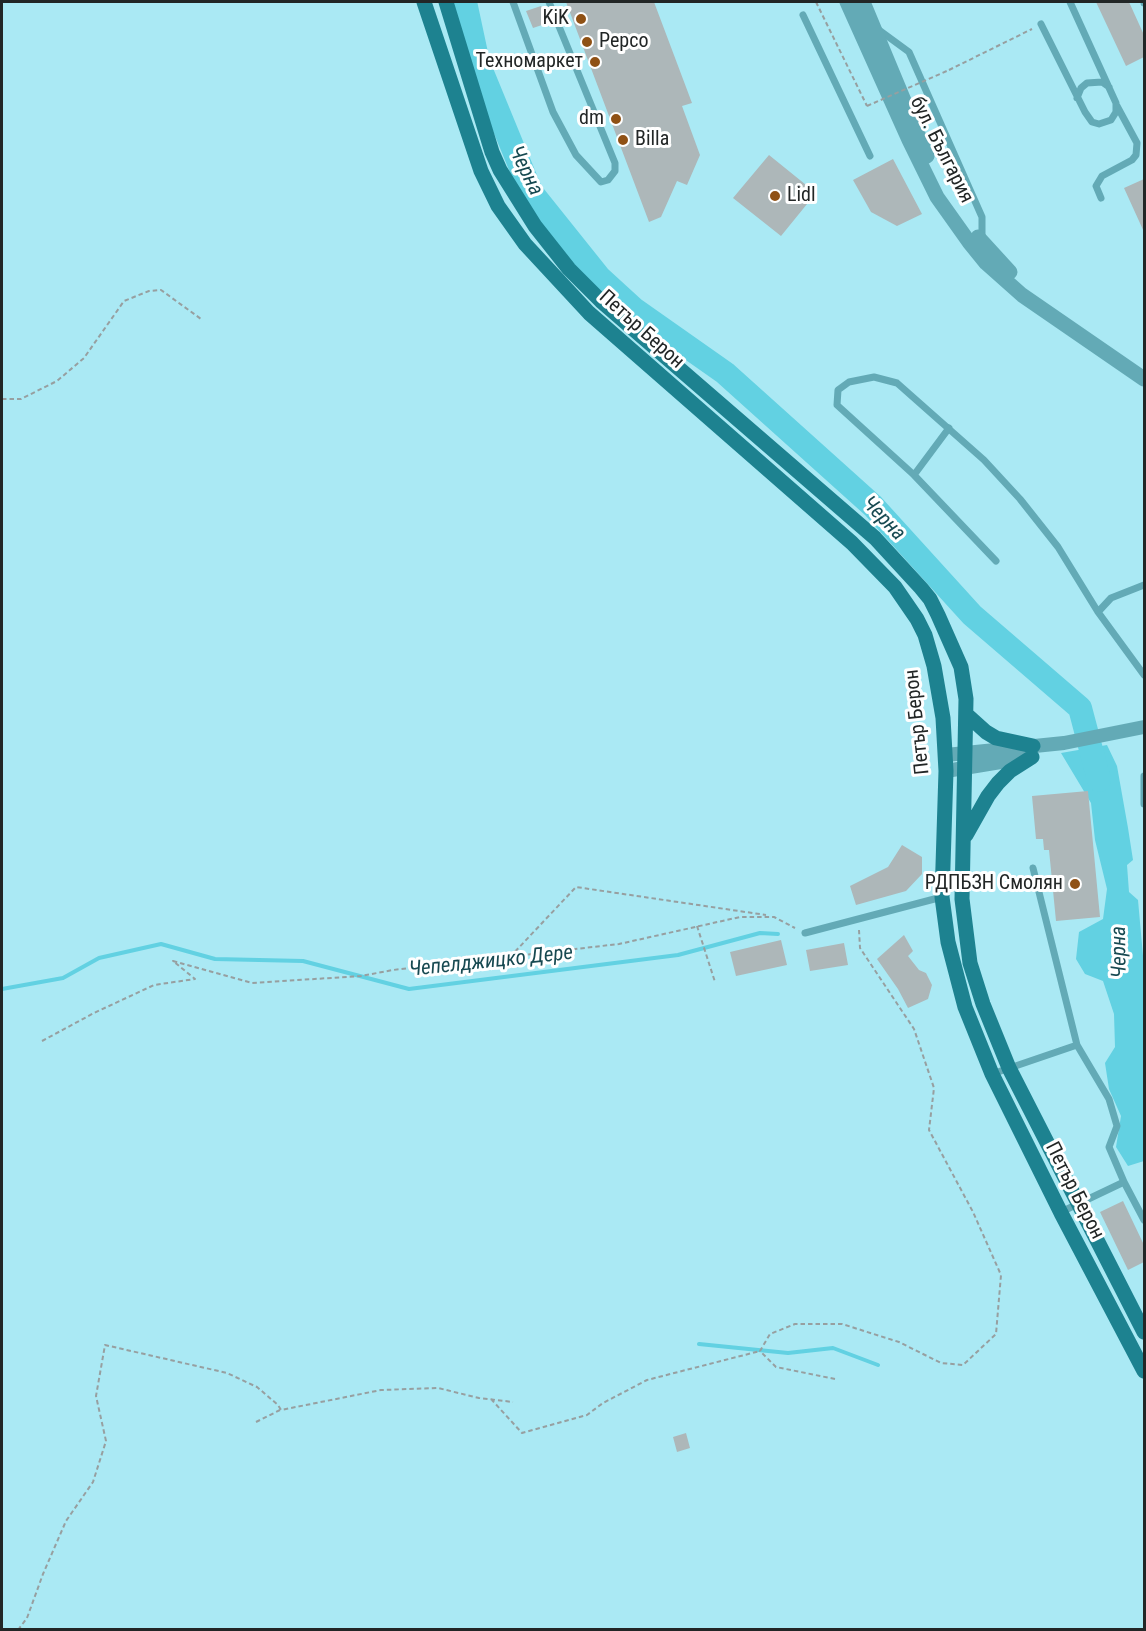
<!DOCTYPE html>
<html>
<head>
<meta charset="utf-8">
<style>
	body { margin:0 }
	#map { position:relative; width:1146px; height:1631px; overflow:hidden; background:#ebf6f7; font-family:"Roboto Condensed",sans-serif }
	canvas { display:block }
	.frame { position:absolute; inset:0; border:3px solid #222626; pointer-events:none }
</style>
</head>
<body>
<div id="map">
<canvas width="1146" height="1631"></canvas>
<div class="frame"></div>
</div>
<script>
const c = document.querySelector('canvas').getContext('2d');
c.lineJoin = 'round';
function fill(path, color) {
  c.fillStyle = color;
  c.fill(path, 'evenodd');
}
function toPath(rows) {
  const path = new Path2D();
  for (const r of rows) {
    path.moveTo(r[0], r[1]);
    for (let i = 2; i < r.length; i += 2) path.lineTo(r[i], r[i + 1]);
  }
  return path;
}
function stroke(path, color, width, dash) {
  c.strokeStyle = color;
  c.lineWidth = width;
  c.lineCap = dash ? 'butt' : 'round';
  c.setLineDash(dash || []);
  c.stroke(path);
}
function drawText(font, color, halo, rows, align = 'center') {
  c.font = font + ' "Roboto Condensed",sans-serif';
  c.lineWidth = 6;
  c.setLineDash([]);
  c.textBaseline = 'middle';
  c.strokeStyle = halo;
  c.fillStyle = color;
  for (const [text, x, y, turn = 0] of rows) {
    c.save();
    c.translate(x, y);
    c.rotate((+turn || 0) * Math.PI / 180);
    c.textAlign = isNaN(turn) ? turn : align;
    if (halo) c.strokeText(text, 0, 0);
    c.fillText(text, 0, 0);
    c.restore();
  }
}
fill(toPath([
	[2,2,1144,2,1144,1629,2,1630]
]), '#aae9f4');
fill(toPath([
	[1107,745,1117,766,1128,828,1133,860,1127,865,1129,892,1138,900,1144,967,1144,1161,1128,1166,1116,1147,1121,1116,1109,1089,1105,1063,1115,1047,1114,1014,1103,981,1085,974,1076,959,1079,932,1103,919,1107,889,1095,840,1091,803,1061,753]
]), '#62d1e2');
stroke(toPath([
	[2,989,63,978,99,958,161,944,215,959,303,961,409,989,678,955,760,933,778,934],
	[699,1344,788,1353,833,1348,878,1365]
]), '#62d1e2', 4);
stroke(toPath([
	[465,2,478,63,531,192,599,277,634,309,725,373,873,506,972,615,1080,708,1099,780]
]), '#62d1e2', 24);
fill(toPath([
	[566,2,654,2,692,103,682,106,700,155,687,185,677,181,661,217,649,222],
	[1096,2,1129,2,1144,35,1144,57,1126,66],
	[541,6,548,23,533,28,526,11],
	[769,155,816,193,781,236,733,198],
	[893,159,922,214,897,226,871,212,853,180],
	[1144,179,1144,232,1124,188],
	[1088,791,1100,917,1056,921,1049,850,1044,850,1043,839,1036,839,1032,796],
	[902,845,922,857,922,874,906,891,856,905,850,886,888,867],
	[904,935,913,951,908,956,919,970,926,973,932,985,928,999,908,1008,898,989,877,959],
	[781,940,787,965,736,976,730,952],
	[844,943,848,965,810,971,806,950],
	[1123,1201,1144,1245,1144,1262,1128,1270,1100,1212],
	[686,1433,690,1448,677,1452,673,1437]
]), '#adb7b9');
stroke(toPath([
	[816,2,867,106],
	[949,70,1032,29],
	[2,399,21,399,57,381,84,358,124,301,149,291,161,290,201,319],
	[697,926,715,982],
	[510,957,576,887,766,915],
	[42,1041,94,1013,154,985,195,979,173,961,252,983,361,976,393,970,619,944,740,917,774,917,795,928],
	[835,1379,776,1367,760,1351,770,1334,795,1324,842,1324,899,1342,941,1363,963,1365,996,1334,1001,1275,973,1212,929,1130,934,1088,914,1029,860,948,859,930],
	[491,1399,522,1433,587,1415,603,1403,647,1380,760,1351],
	[256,1422,280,1410],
	[18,1630,27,1618,43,1574,66,1521,93,1482,106,1441,96,1396,105,1345,227,1373,257,1387,278,1405,281,1410,381,1390,438,1388,479,1398,513,1402]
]), '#979fa0', 2, [4.5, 3]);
stroke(toPath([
	[513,2,553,112,576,155,601,182,608,180,615,171,615,163,549,2],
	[1144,2,1144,3],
	[803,15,870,156],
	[1041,24,1085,112,1092,122,1099,124,1111,120,1116,112,1116,103,1070,2],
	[879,30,909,52,982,217,982,237],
	[1077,98,1081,88,1087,83,1102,82,1109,87],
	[1101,198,1096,186,1102,176,1132,160,1136,155,1137,143,1117,106],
	[914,475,949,428],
	[996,561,914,475,837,405,838,390,849,382,874,377,897,383,984,460,1020,499,1058,547,1098,612,1144,675],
	[1098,612,1111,598,1144,585],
	[1144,776,1144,804],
	[1033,868,1077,1045,1109,1099,1117,1126,1109,1147,1124,1182,1144,1220],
	[805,933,942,897],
	[992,1074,1077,1045],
	[1061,1212,1124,1182]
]), '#63aab6', 7);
stroke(toPath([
	[946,755,1064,743,1144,727],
	[946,771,1031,757]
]), '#63aab6', 14);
stroke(toPath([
	[847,2,909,140,937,197,969,242,986,263,1022,295,1144,379],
	[863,2,927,156],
	[978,237,1010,272]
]), '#63aab6', 15);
stroke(toPath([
	[424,2,481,171,498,206,525,244,589,313,852,543,895,587,917,619,925,635,934,666,943,718,946,771,942,897,948,942,965,1007,992,1074,1061,1213,1144,1371],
	[446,2,492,152,500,170,535,226,569,269,601,301,875,538,921,588,930,599,938,615,961,667,966,699,962,899,970,963,983,1004,1009,1068,1144,1332],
	[966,714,986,732,996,738,1033,746],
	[966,835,988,796,998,783,1010,771,1032,757]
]), '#1d8290', 15);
stroke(toPath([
	[867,106,949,70]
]), '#979fa0', 2, [4.5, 3]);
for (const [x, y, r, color] of [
	[581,19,6,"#8f5115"],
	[587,42,6,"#8f5115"],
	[595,62,6,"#8f5115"],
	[616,119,6,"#8f5115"],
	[623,140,6,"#8f5115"],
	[775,196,6,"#8f5115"],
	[1075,884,6,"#8f5115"]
]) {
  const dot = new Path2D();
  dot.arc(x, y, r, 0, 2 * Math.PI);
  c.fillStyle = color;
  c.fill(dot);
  stroke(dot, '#fff', 2);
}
drawText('20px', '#222626', '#fff', [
	["KiK",569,19],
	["Pepco",599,42,"left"],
	["Техномаркет",583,62],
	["dm",604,119],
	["Billa",635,140,"left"],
	["Lidl",787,196,"left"],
	["РДПБЗН Смолян",1063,884]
], 'right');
drawText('20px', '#222626', '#fff', [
	["бул. България",941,150,63],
	["Петър Берон",641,330,42],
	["Петър Берон",918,722,-96],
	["Петър Берон",1074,1191,63]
]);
drawText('italic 21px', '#174951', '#fff', [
	["Черна",525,171,64],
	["Черна",883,519,46],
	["Черна",1120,952,-91],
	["Чепелджицко Дере",491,962,-6]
]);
</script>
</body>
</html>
